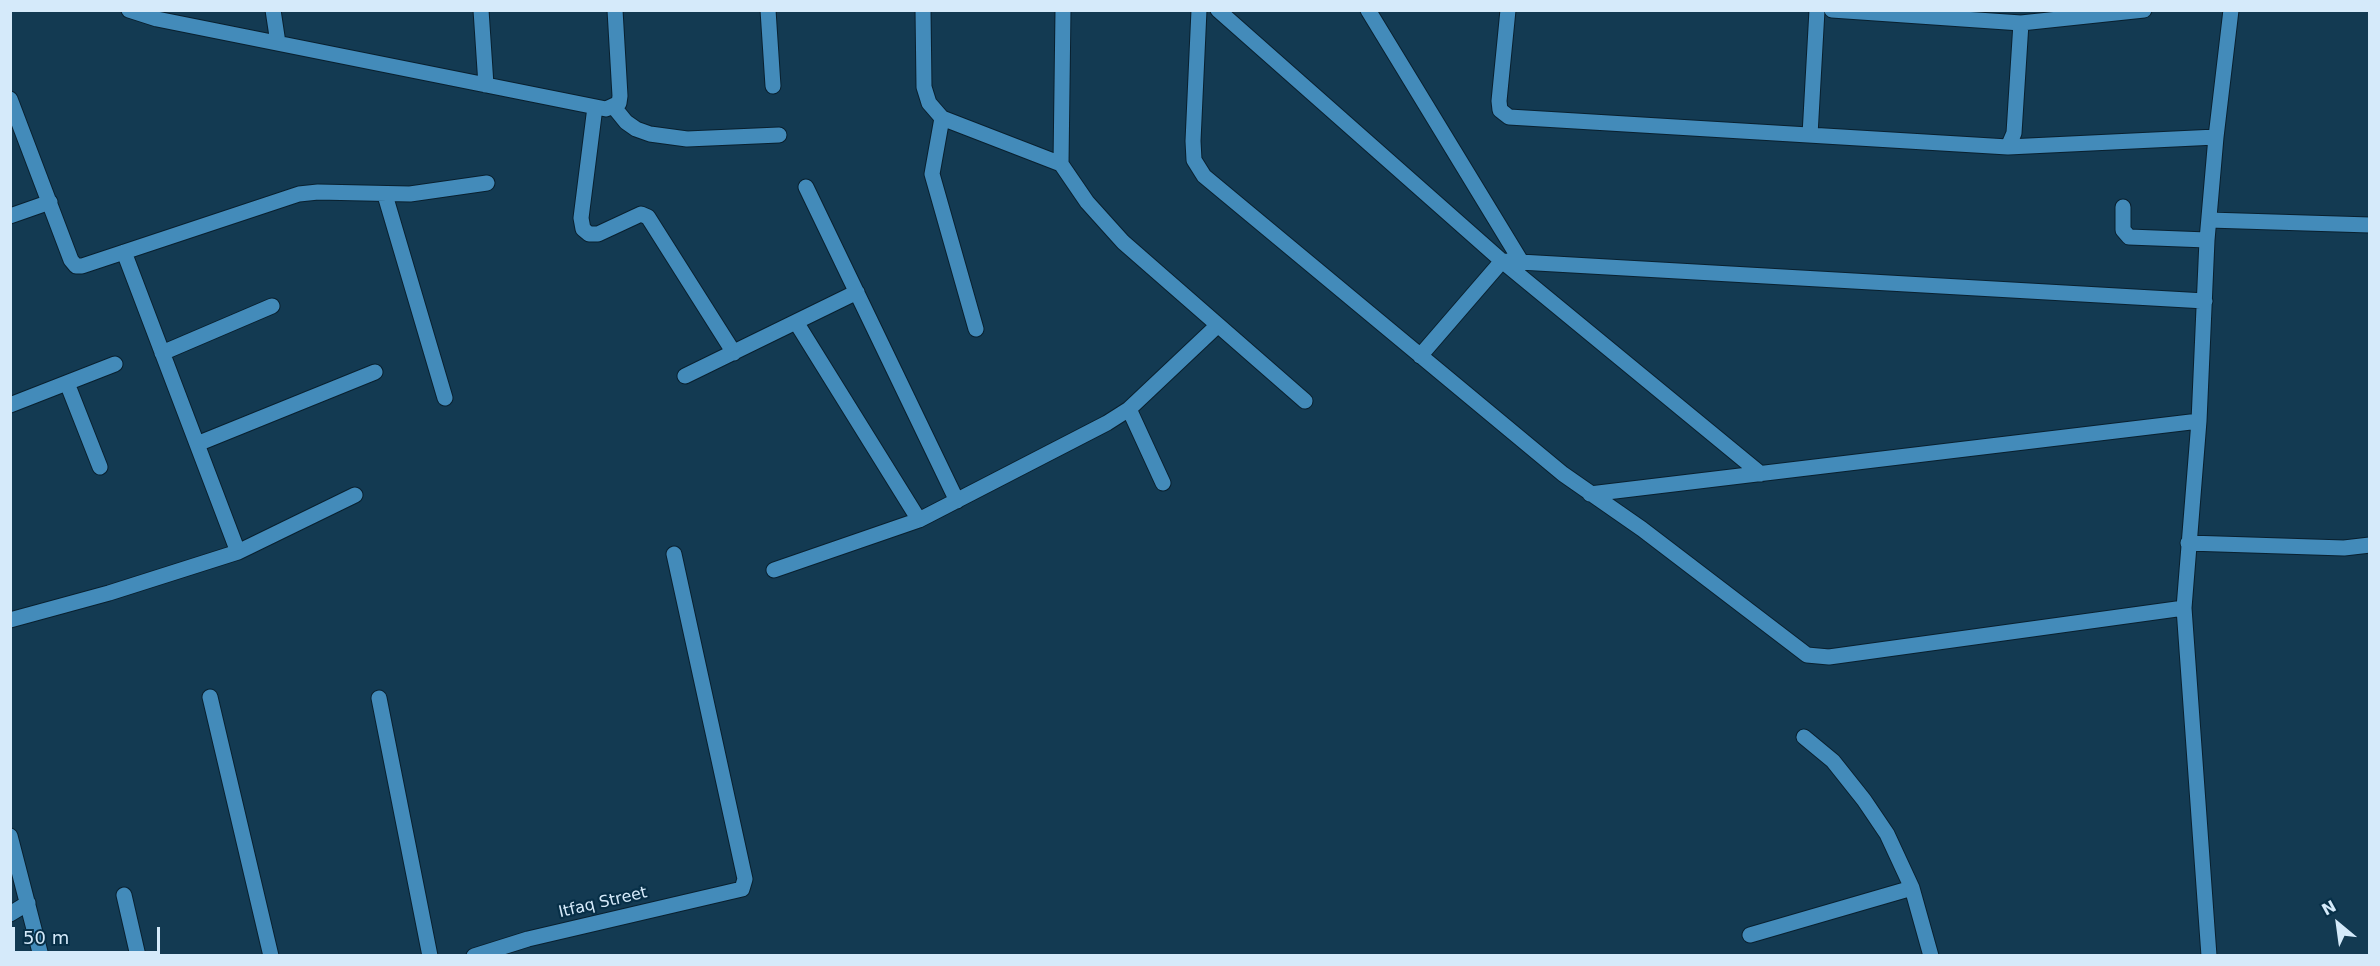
<!DOCTYPE html>
<html>
<head>
<meta charset="utf-8">
<style>
	body { margin:0 }
	#map { position:relative; width:2380px; height:966px; overflow:hidden; background:#133a52; font-family:"DejaVu Sans",sans-serif }
	canvas { display:block }
	.frame { position:absolute; inset:0; border:12px solid #d5eafa; pointer-events:none }
	.north { position:absolute; left:2308px; top:894px; width:60px; height:60px; -webkit-text-stroke:4px #072f47; paint-order:stroke; rotate:331deg; font-size:16px; font-weight:700; line-height:24px; text-align:center; color:#d5eafa }
	.north::after { content:''; display:block; margin:auto; width:21px; height:27px; background:#d5eafa; clip-path:polygon(50% 0,100% 100%,50% 72%,0 100%) }
	.scale { position:absolute; left:12px; top:927px; width:148px; height:27px; box-sizing:border-box; border:3px solid #d5eafa; border-top:0; padding-left:8px; font-size:18px; line-height:21px; white-space:nowrap; color:#d5eafa; -webkit-text-stroke:4px #072f47; paint-order:stroke }
</style>
</head>
<body>
<div id="map">
<canvas width="2380" height="966"></canvas>
<div class="frame"></div>
<div class="north">N</div>
<div class="scale">50 m</div>
</div>
<script>
const c = document.querySelector('canvas').getContext('2d');
c.lineJoin = 'round';
function toPath(rows) {
  const path = new Path2D();
  for (const r of rows) {
    path.moveTo(r[0], r[1]);
    for (let i = 2; i < r.length; i += 2) path.lineTo(r[i], r[i + 1]);
  }
  return path;
}
function stroke(path, color, width, dash) {
  c.strokeStyle = color;
  c.lineWidth = width;
  c.lineCap = dash ? 'butt' : 'round';
  c.setLineDash(dash || []);
  c.stroke(path);
}
function drawText(font, color, halo, rows, align = 'center') {
  c.font = font + ' "DejaVu Sans",sans-serif';
  c.lineWidth = 4.5;
  c.setLineDash([]);
  c.textBaseline = 'middle';
  c.strokeStyle = halo;
  c.fillStyle = color;
  for (const [text, x, y, turn = 0] of rows) {
    c.save();
    c.translate(x, y);
    c.rotate((+turn || 0) * Math.PI / 180);
    c.textAlign = isNaN(turn) ? turn : align;
    if (halo) c.strokeText(text, 0, 0);
    c.fillText(text, 0, 0);
    c.restore();
  }
}
const minor = toPath([
	[129,10,157,19,606,109,619,103,620,96,615,10],
	[273,10,278,43],
	[481,10,486,85],
	[768,10,773,86],
	[923,10,924,87,929,103,942,118,1061,164,1087,202,1123,242,1305,401],
	[1199,10,1193,141,1194,160,1204,176,1563,474,1642,529,1807,655,1829,657,2184,608],
	[1218,10,1502,261,1761,474],
	[1368,10,1522,263],
	[1508,10,1499,101,1500,110,1509,117,2008,147,2216,137],
	[1832,10,2021,23,2144,10],
	[10,99,71,260,76,266,82,266,299,194,318,192,410,194,487,183],
	[613,106,626,122,636,129,650,134,687,139,779,135],
	[595,107,581,218,583,229,589,234,598,234,641,214,648,217,734,353],
	[942,118,932,174,976,329],
	[1810,135,1817,10],
	[2008,147,2014,133,2021,23],
	[1061,164,1063,10],
	[806,187,957,501],
	[385,195,445,398],
	[2123,207,2123,230,2129,237,2207,240],
	[10,216,50,202],
	[2209,220,2370,225],
	[124,252,238,552],
	[796,322,919,520],
	[162,353,272,306],
	[1420,356,1502,261,2205,301],
	[685,376,857,292],
	[67,383,100,467],
	[10,405,115,364],
	[1129,409,1163,483],
	[197,444,375,372],
	[1590,494,2199,421],
	[2188,543,2344,548,2370,545],
	[774,570,919,520,1107,423,1129,409,1218,325],
	[10,620,109,593,238,552,355,495],
	[210,697,271,956],
	[379,698,430,956],
	[1804,737,1833,761,1864,800,1887,834,1912,888,1931,956],
	[10,836,41,956],
	[124,895,138,956],
	[10,914,28,903],
	[1750,935,1912,888],
	[474,956,528,939,742,889,745,879,674,554],
	[2209,956,2184,608,2199,421,2207,240,2216,137,2231,10]
]);
stroke(minor, '#09202f', 17);
stroke(minor, '#438bba', 15);
drawText('16px', '#d5eafa', '#072f47', [
	["Itfaq Street",603,903,-13]
]);
</script>
</body>
</html>
